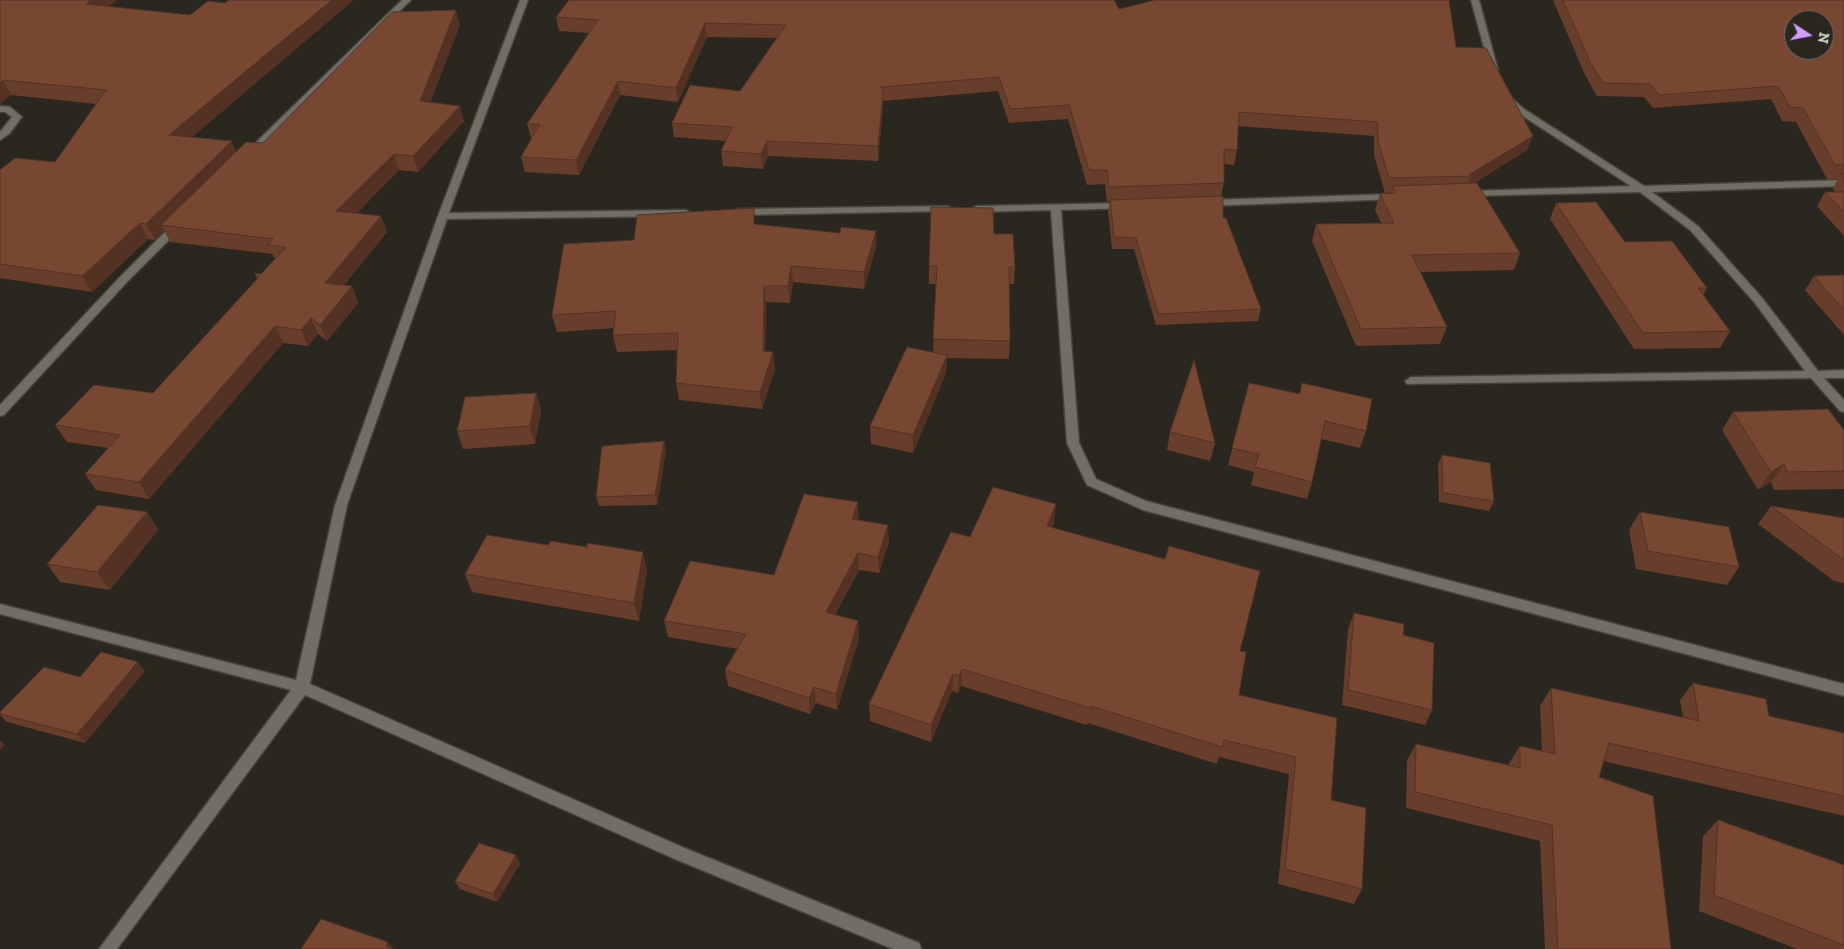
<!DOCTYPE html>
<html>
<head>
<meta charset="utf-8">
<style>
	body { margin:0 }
	#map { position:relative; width:1844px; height:949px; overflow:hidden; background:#292720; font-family:"Zilla Slab",serif }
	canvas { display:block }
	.north { position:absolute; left:1784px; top:10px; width:50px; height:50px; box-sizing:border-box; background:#292720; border:1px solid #6d6c66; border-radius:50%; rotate:101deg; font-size:14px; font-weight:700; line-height:20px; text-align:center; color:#d4d3ce }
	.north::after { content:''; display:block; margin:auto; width:18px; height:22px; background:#d09dfe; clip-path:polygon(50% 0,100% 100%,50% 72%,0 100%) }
</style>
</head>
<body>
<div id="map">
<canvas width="1844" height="949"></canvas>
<div class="north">N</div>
</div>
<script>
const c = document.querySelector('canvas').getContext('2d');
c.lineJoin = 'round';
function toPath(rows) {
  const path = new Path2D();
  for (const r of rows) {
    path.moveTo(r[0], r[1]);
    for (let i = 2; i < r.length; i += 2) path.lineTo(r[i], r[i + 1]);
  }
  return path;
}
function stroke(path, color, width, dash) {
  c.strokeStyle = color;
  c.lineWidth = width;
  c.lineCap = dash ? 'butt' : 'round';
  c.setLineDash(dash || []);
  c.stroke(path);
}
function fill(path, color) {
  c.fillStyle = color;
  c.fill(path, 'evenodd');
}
const minor = toPath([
	[402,0,411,0,251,157,245,157,245,153,402,0],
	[520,0,528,0,449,213,686,210,691,213,686,216,447,219,347,505,310,684,687,849,919,943,921,949,893,949,675,859,305,695,117,949,99,949,291,690,0,614,0,604,296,680,335,505,438,216,520,0],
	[1471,0,1479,0,1498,70,1497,72,1490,70,1471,0],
	[1507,94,1524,109,1644,186,1844,180,1844,186,1652,192,1698,226,1763,299,1818,371,1844,370,1844,378,1824,378,1844,400,1844,412,1840,411,1811,378,1407,384,1405,381,1411,377,1805,371,1755,303,1690,230,1640,192,1465,196,1465,192,1468,191,1631,186,1518,113,1503,97,1507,94],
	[0,106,10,107,22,117,9,134,0,140,0,132,12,117,5,112,0,112,0,106],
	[1395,194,1398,195,1398,199,1206,206,1201,203,1206,200,1395,194],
	[1126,203,1131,206,1130,208,1061,210,1079,443,1096,479,1146,501,1844,684,1844,696,1143,510,1087,485,1067,443,1051,210,976,212,971,209,976,206,1126,203],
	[946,206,950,207,950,211,738,215,733,212,738,209,946,206],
	[179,221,183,222,183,226,127,282,4,415,0,416,0,405,119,278,175,222,179,221]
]);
stroke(minor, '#44433c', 3);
fill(minor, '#716e66');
fill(toPath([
	[0,0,117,0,109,6,192,137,236,151,263,143,460,25,430,102,464,121,418,172,399,170,357,213,387,232,344,285,352,286,358,303,327,341,318,334,308,346,283,343,149,499,96,490,85,474,108,448,67,442,55,425,153,393,257,279,254,273,261,274,275,259,272,254,170,242,164,230,155,240,148,239,92,292,0,278,0,170,55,162,96,104,11,95,0,104],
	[1553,0,1844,0,1844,236,1817,206,1825,192,1835,192,1833,188,1838,179,1827,179,1796,122,1782,121,1771,99,1653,108,1644,97,1597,96,1585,75],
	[1119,9,1456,47,1527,150,1474,183,1520,253,1514,270,1420,272,1447,327,1440,344,1356,346,1312,241,1316,224,1381,223,1375,210,1380,194,1390,193,1391,193,1385,193,1374,155,1374,136,1238,126,1237,150,1234,165,1224,164,1224,183,1221,196,1223,218,1261,309,1258,321,1156,325,1134,249,1112,249,1108,211,1110,201,1107,202,1105,184,1087,185,1068,119,1009,123,998,91,883,101,878,161,768,156,763,169,723,166,721,151,726,141,674,137,672,123,740,91,777,38,707,37,678,102,620,95,579,175,525,172,521,157,532,138,531,138,527,124,589,33,559,31,556,17],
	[1556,203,1625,242,1707,288,1703,295,1730,331,1720,348,1634,349,1550,219],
	[756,224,876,247,864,289,793,282,790,303,766,302,765,351,775,369,762,409,679,400,676,383,677,350,617,352,613,335,614,328,557,332,552,315,634,240],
	[994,234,1015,267,1014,284,1009,284,1010,341,1009,359,947,358,946,373,913,453,871,444,870,426,933,352,936,284,929,284,929,266],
	[1844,275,1844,335,1805,290,1814,276],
	[1249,383,1299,394,1302,383,1366,431,1360,448,1321,439,1312,482,1307,499,1251,485,1254,472,1228,465],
	[536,393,541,411,535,444,463,449,457,431],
	[1733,412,1844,430,1844,489,1774,490,1771,482,1758,490,1722,430],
	[1170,432,1215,443,1210,461,1167,450],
	[666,450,657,505,599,506,596,497],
	[1442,455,1494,501,1489,511,1439,502,1438,464],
	[858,502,858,520,889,541,879,573,859,570,835,615,858,621,859,638,837,710,816,703,810,714,728,686,725,670,738,649,668,637,664,621,774,575],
	[1771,506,1844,518,1844,583,1834,581,1758,524],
	[147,512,158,530,110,590,60,582,47,564],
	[1640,512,1739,567,1727,585,1636,569,1629,530],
	[1054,522,1052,528,1240,651,1239,695,1337,718,1331,800,1362,889,1354,904,1278,884,1289,774,1219,757,1217,764,1088,723,1087,725,961,686,958,693,952,691,931,742,870,721,869,704,970,537],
	[548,545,587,547,647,570,639,621,472,592,465,574],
	[1354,613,1403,635,1432,710,1425,725,1342,705,1348,629],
	[145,671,85,743,7,722,0,715,0,712,80,677],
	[1693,683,1769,716,1844,733,1844,816,1603,761,1599,777,1671,949,1545,949,1540,841,1406,808,1407,760,1416,744,1509,765,1509,763,1520,746,1542,752,1540,706,1551,688,1683,718,1680,700],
	[1718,820,1844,865,1844,949,1797,949,1699,911,1703,836],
	[520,864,497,902,460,889,455,881]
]), '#673d2b');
fill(toPath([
	[91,0,117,0,93,18,86,4],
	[332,0,354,0,177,150,169,135],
	[456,10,460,25,425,116,420,101],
	[705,23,707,37,678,102,676,88],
	[3,80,11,95,0,104,0,83],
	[618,81,620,95,579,175,576,160],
	[883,92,883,106,878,161,878,146],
	[460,106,464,121,418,172,413,156],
	[1533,136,1527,150,1467,188,1471,176,1470,174],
	[232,141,238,156,161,225,164,230,155,240,146,224],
	[767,141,768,156,763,169,761,154],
	[394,154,399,170,343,227,336,211],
	[381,216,387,232,332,299,325,283],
	[140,223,148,239,92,292,82,276],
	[876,231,876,247,864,289,864,272],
	[791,266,793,282,790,303,788,286],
	[352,286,358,303,327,341,320,325],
	[764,286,766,302,765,368,763,351],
	[311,318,318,334,308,346,301,330],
	[275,326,283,343,149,499,139,482],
	[773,352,775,369,762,409,760,392],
	[947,355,946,373,913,453,913,435],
	[536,393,541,411,535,444,530,426],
	[664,441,666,450,657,505,655,495],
	[1784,464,1771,482,1758,490,1771,472],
	[858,502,859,519,853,536,852,519],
	[1056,504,1054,522,1045,544,1047,526],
	[147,512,158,530,110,590,97,572],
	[888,525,889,541,879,573,878,557],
	[643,552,647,570,639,621,634,603],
	[858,553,859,570,828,628,826,612],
	[858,621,859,638,837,710,836,694],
	[138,662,145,671,85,743,77,734],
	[962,669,961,686,958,693,959,676],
	[953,674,952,691,931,742,931,725],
	[814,687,816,703,810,714,809,698],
	[0,740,5,745,0,750],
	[516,855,520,864,497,902,493,894],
	[388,942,393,949,386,946]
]), '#543223');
const building = toPath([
	[0,0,91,0,86,4,190,15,208,1,225,3,229,0,332,0,169,135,232,141,146,224,140,223,82,276,0,264,0,170,15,158,55,162,106,90,3,80,0,83,0,0],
	[569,0,1114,0,1119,9,1155,0,1449,0,1456,47,1486,48,1533,136,1470,174,1471,176,1389,178,1378,141,1378,122,1239,112,1237,150,1224,149,1224,183,1109,187,1107,170,1089,170,1069,105,1010,109,999,77,881,87,883,92,878,146,767,141,761,154,721,151,732,127,672,123,690,85,740,91,786,25,705,23,676,88,618,81,576,160,521,157,540,124,527,124,598,20,556,17,569,0],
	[1563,0,1844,0,1844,165,1835,165,1803,108,1790,107,1778,86,1659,95,1650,84,1603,83,1590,62,1563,0],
	[1794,20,1824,20,1824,50,1794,50,1794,20],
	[456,10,420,101,460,106,413,156,394,154,336,211,381,216,325,283,352,286,320,325,311,318,301,330,275,326,139,482,85,474,120,435,55,425,94,385,153,393,259,277,254,273,261,274,286,247,268,245,273,239,161,225,246,142,263,143,392,12,456,10],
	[1841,174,1844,174,1844,180,1841,174],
	[1477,183,1520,253,1412,255,1447,327,1361,329,1316,224,1394,223,1380,194,1395,193,1393,186,1477,183],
	[1825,192,1844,192,1844,212,1825,192],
	[1223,196,1223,218,1226,218,1261,309,1158,314,1136,238,1114,237,1110,200,1223,196],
	[1596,202,1625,242,1672,241,1707,288,1698,288,1730,331,1643,333,1556,203,1596,202],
	[931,207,993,208,994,234,1013,234,1015,267,1009,267,1010,341,933,339,937,266,929,266,931,207],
	[754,208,754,224,840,233,841,227,876,231,864,272,791,266,788,286,764,286,763,351,773,352,760,392,676,383,678,333,613,335,616,311,552,315,564,244,634,240,637,215,754,208],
	[1844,275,1844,310,1814,276,1844,275],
	[907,347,947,355,913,435,870,426,907,347],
	[1194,360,1215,443,1170,432,1194,360],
	[1249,383,1300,394,1302,383,1372,399,1366,431,1325,421,1312,482,1255,467,1259,454,1232,448,1249,383],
	[536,393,530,426,457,431,465,397,536,393],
	[1828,409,1844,430,1844,471,1787,472,1784,464,1771,472,1733,412,1828,409],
	[664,441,655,495,596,497,602,446,664,441],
	[1442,455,1490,463,1494,501,1443,493,1442,455],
	[993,487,1056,504,1047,526,1165,559,1169,546,1260,571,1240,651,1246,652,1239,695,1337,718,1331,800,1366,808,1362,889,1285,869,1296,757,1224,740,1222,747,1091,706,1090,708,962,669,959,676,953,674,931,725,869,704,951,532,970,537,993,487],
	[804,494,858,502,852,519,888,525,878,557,858,553,826,612,858,621,836,694,814,687,809,698,725,670,746,634,664,621,690,561,774,575,804,494],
	[98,505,147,512,97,572,47,564,98,505],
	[1771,506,1844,518,1844,560,1771,506],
	[1640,512,1729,527,1739,567,1648,551,1640,512],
	[487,535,548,545,551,541,587,547,587,543,643,552,634,603,465,574,487,535],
	[1354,613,1404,624,1403,635,1434,643,1432,710,1348,690,1354,613],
	[101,652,138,662,77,734,0,714,0,712,44,667,80,677,101,652],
	[1693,683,1766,699,1769,716,1844,733,1844,796,1609,743,1599,777,1653,796,1671,949,1558,949,1552,825,1415,792,1416,744,1520,768,1520,746,1555,754,1551,688,1699,721,1693,683],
	[1718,820,1844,865,1844,945,1714,895,1718,820],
	[479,843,516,855,493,894,455,881,479,843],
	[321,919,388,942,386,946,394,949,301,949,321,919]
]);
fill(building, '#784732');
stroke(building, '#543223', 1);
</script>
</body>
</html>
